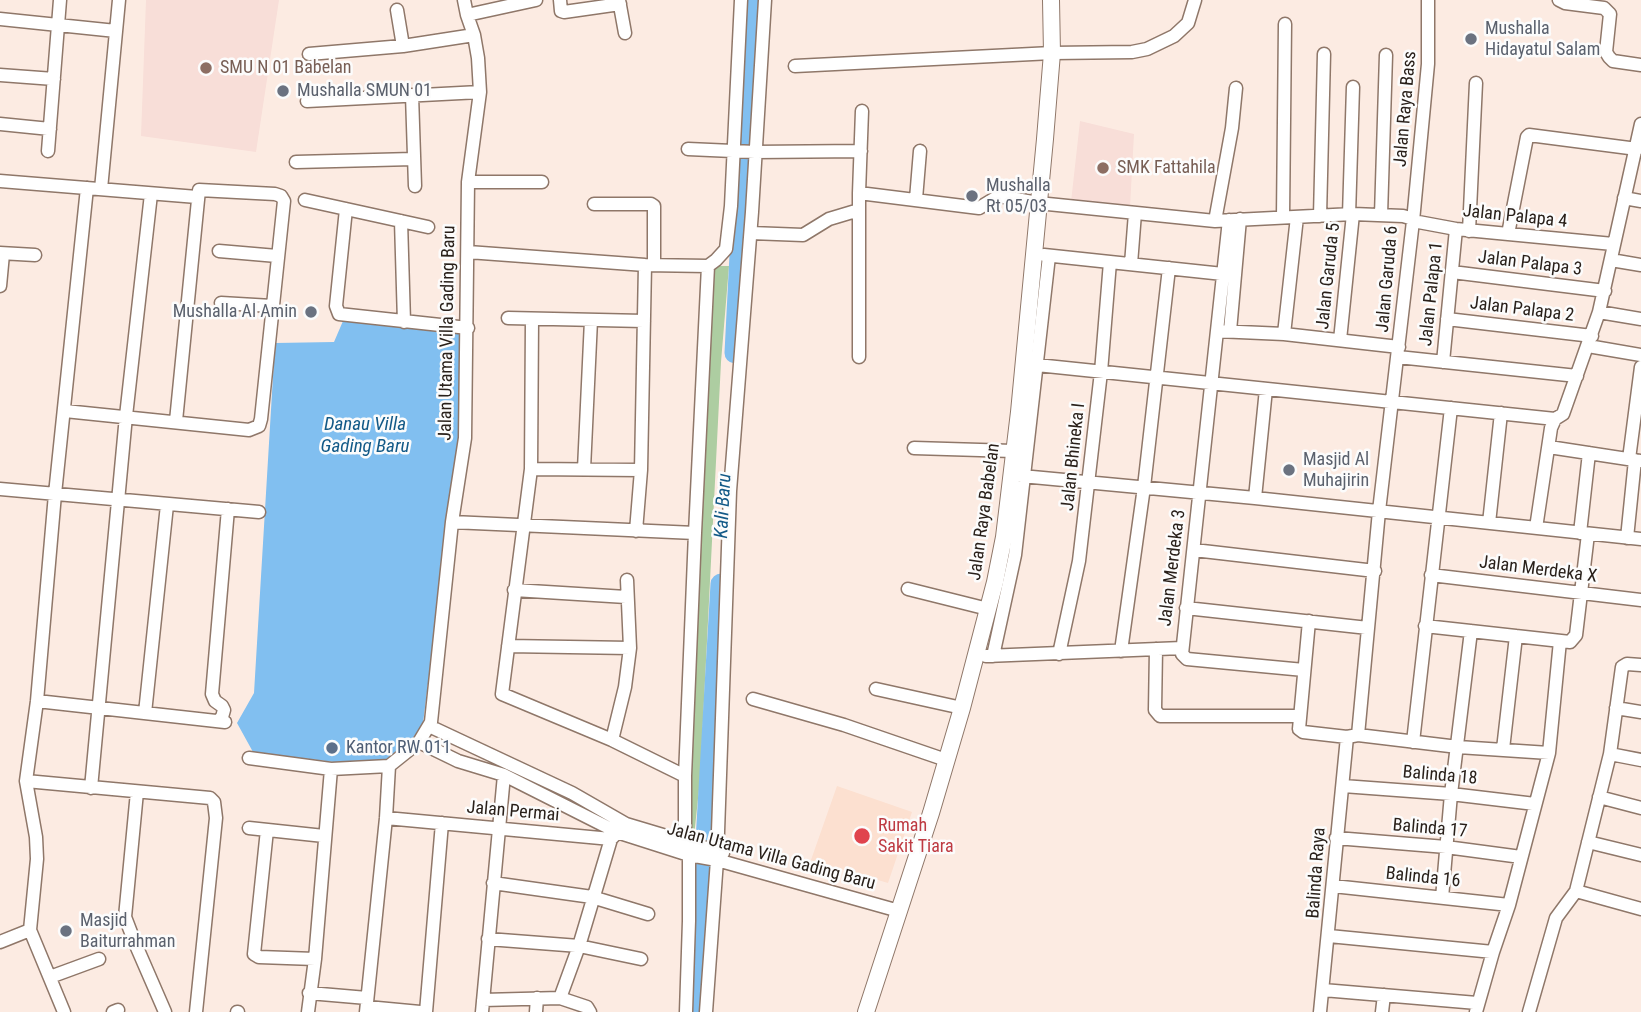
<!DOCTYPE html>
<html>
<head>
<meta charset="utf-8">
<style>
	body { margin:0 }
	canvas { display:block; background:#fcebe2 }
</style>
</head>
<body>
<canvas width="1641" height="1012"></canvas>
<script>
const c = document.querySelector('canvas').getContext('2d');
c.lineJoin = 'round';
function fill(path, color) {
  c.fillStyle = color;
  c.fill(path, 'evenodd');
}
function toPath(rows) {
  const path = new Path2D();
  for (const r of rows) {
    path.moveTo(r[0], r[1]);
    for (let i = 2; i < r.length; i += 2) path.lineTo(r[i], r[i + 1]);
  }
  return path;
}
function stroke(path, color, width, dash) {
  c.strokeStyle = color;
  c.lineWidth = width;
  c.lineCap = dash ? 'butt' : 'round';
  c.setLineDash(dash || []);
  c.stroke(path);
}
function drawText(font, color, halo, rows, align = 'center') {
  c.font = font + ' "Roboto Condensed",sans-serif';
  c.lineWidth = 5;
  c.setLineDash([]);
  c.textBaseline = 'middle';
  c.strokeStyle = halo;
  c.fillStyle = color;
  for (const [text, x, y, turn = 0] of rows) {
    c.save();
    c.translate(x, y);
    c.rotate((+turn || 0) * Math.PI / 180);
    c.textAlign = isNaN(turn) ? turn : align;
    if (halo) c.strokeText(text, 0, 0);
    c.fillText(text, 0, 0);
    c.restore();
  }
}
fill(toPath([
	[837,786,912,812,888,883,811,860]
]), '#fce0d0');
fill(toPath([
	[146,0,279,0,256,152,141,136],
	[1080,121,1134,134,1130,207,1071,202]
]), '#f8ded8');
fill(toPath([
	[708,266,729,266,721,362,700,780,693,846,685,843]
]), '#adcda1');
fill(toPath([
	[343,321,462,334,459,438,423,723,413,738,385,760,334,762,253,752,237,723,254,693,275,343,334,342]
]), '#81bff0');
stroke(toPath([
	[735,353,753,0],
	[696,1012,721,584]
]), '#81bff0', 21);
const minor = toPath([
	[464,0,467,15],
	[560,0,561,11,564,12,620,4],
	[619,0,625,33],
	[1428,0,1428,64,1413,221,1456,229,1613,244],
	[1559,0,1565,3,1604,8,1610,14,1606,52,1609,57,1613,61,1641,65],
	[397,10,403,46],
	[0,19,116,31],
	[309,54,403,46,474,35],
	[795,66,1052,53,1132,52,1147,49,1174,36,1188,23,1195,0],
	[0,75,54,79],
	[412,95,415,186],
	[307,101,480,92],
	[0,124,50,129],
	[688,149,755,152,861,151],
	[48,151,60,0],
	[296,162,413,159],
	[0,181,197,197],
	[468,182,542,182],
	[101,189,119,0],
	[859,193,862,111],
	[1624,198,1641,201],
	[916,199,920,151],
	[305,200,428,227],
	[594,204,651,204,654,206,654,264],
	[346,209,336,306,339,314,468,328],
	[1349,215,1353,87],
	[1381,215,1386,55],
	[1320,216,1324,54],
	[1283,217,1285,24],
	[1229,220,1182,654,1187,659,1304,670],
	[401,221,404,322],
	[1215,221,1232,128,1236,88],
	[1469,231,1476,83],
	[751,233,803,235,829,219,859,210],
	[1508,234,1527,137,1529,135,1637,149],
	[219,251,277,256],
	[468,252,645,265,708,266,716,260,726,249,731,206,741,0],
	[0,253,35,255],
	[1044,255,1223,274],
	[1611,260,1641,265],
	[1131,264,1135,213],
	[1452,272,1605,291],
	[0,286,3,254],
	[221,303,272,306],
	[1599,312,1641,319],
	[508,318,644,321],
	[532,319,531,469,502,694,612,740,685,776],
	[1447,319,1592,336],
	[1217,331,1284,334,1399,347],
	[1230,331,1240,219],
	[1284,334,1297,217],
	[1340,340,1353,214],
	[1588,346,1641,355],
	[859,357,859,193,979,208,999,196,1038,203,1215,221,1353,214,1403,216,1410,218,1413,221,1379,511,1358,735,1347,737,1303,732,1299,729,1309,621],
	[1398,357,1577,376],
	[1443,362,1456,229],
	[1037,365,1555,419,1563,414,1599,312,1641,124],
	[65,411,249,430,259,426,261,419,284,201,281,196,275,194,199,190,176,421],
	[1549,447,1641,461],
	[914,448,1013,451],
	[1629,459,1641,367],
	[531,469,641,470],
	[584,469,591,320],
	[1011,475,1255,498,1641,539],
	[0,489,259,512],
	[1255,498,1266,389],
	[452,522,695,533],
	[1489,523,1501,413],
	[1536,528,1551,428,1555,419],
	[636,531,641,470,645,265],
	[1580,533,1589,453],
	[1627,538,1635,460],
	[1194,550,1375,571],
	[1431,575,1641,600],
	[908,589,988,609],
	[514,590,626,597],
	[1186,608,1368,628],
	[1425,626,1570,642,1576,635,1588,534],
	[508,646,630,648],
	[1156,649,1155,710,1160,716,1298,716],
	[1121,651,1144,487,1169,268],
	[1059,654,1079,561,1101,372,1110,262],
	[986,656,1182,648],
	[993,656,1015,555,1049,256],
	[876,689,962,708],
	[753,699,844,725,946,760],
	[37,701,225,722],
	[1616,708,1641,712],
	[145,713,167,505],
	[218,721,222,717,224,710,222,706,215,701,212,694,228,509],
	[429,726,572,793,626,824,723,853],
	[1358,735,1458,747,1549,753],
	[612,740,625,687,630,648,627,580],
	[419,742,458,761,504,775,617,832,689,855,717,860,899,911],
	[1413,742,1451,408],
	[1503,749,1516,636],
	[1610,754,1641,760],
	[249,758,331,769,389,766,419,742,431,722,452,522,465,438,468,182,480,92,478,58,474,35,467,15,536,0],
	[26,781,210,798,214,802,216,818,196,1012],
	[1343,786,1451,794,1535,804],
	[91,788,126,416,151,194],
	[137,792,125,917,135,943,165,1012],
	[1599,797,1641,808],
	[386,818,611,839,622,828],
	[249,828,324,836],
	[267,830,254,954,259,957,315,959],
	[1336,838,1446,847,1521,857],
	[1588,842,1641,855],
	[493,883,592,897,648,914],
	[1333,886,1509,905],
	[1576,891,1641,909],
	[1442,898,1451,794,1471,631],
	[1329,936,1493,952],
	[488,939,579,946,641,959],
	[0,942,30,930],
	[50,977,99,959],
	[1323,990,1477,1003],
	[309,993,367,998],
	[560,998,579,946,611,839],
	[483,1000,560,998,587,1007,590,1012],
	[367,1007,420,1012],
	[64,1012,30,930,37,859,36,837,26,781,37,701,55,494,87,188],
	[113,1012,118,1010],
	[237,1012,238,1012],
	[308,1012,315,959,331,769],
	[366,1012,386,818,389,766],
	[426,1012,442,823],
	[482,1012,504,775],
	[536,1012,537,998],
	[686,1012,689,921,689,855,685,843,685,776,695,533,708,266],
	[706,1012,717,860,730,491,752,212,765,0],
	[1320,1012,1347,737],
	[1382,1012,1384,995],
	[1476,1012,1493,952,1509,905,1549,753,1560,641],
	[1529,1012,1556,918,1576,891,1610,754,1622,667,1627,664,1641,665]
]);
const major = toPath([
	[866,1012,931,813,962,708,995,582,1004,537,1019,412,1045,139,1052,53,1051,0]
]);
stroke(minor, '#8f7769', 15);
stroke(major, '#8f7769', 18);
stroke(minor, '#fff', 12);
stroke(major, '#fff', 16);
for (const [x, y, r, color] of [
	[1471,39,7,"#6b7280"],
	[206,68,7,"#8d6e63"],
	[283,91,7,"#6b7280"],
	[1103,168,7,"#8d6e63"],
	[972,196,7,"#6b7280"],
	[311,312,7,"#6b7280"],
	[1289,470,7,"#6b7280"],
	[332,748,7,"#5c6f8a"],
	[862,836,9,"#e0444e"],
	[66,931,7,"#6b7280"]
]) {
  const dot = new Path2D();
  dot.arc(x, y, r, 0, 2 * Math.PI);
  c.fillStyle = color;
  c.fill(dot);
  stroke(dot, '#fcfcfc', 2.5);
}
drawText('18px', '#5b616d', '#fcfcfc', [
	["Mushalla",1485,29],
	["Hidayatul Salam",1485,50],
	["Mushalla SMUN 01",297,91],
	["Mushalla",986,186],
	["Rt 05/03",986,207],
	["Mushalla Al Amin",297,312,"right"],
	["Masjid Al",1303,460],
	["Muhajirin",1303,481],
	["Masjid",80,921],
	["Baiturrahman",80,942]
], 'left');
drawText('18px', '#785e54', '#fcfcfc', [
	["SMU N 01 Babelan",220,68],
	["SMK Fattahila",1117,168]
], 'left');
drawText('18px', '#29201a', '#fcfcfc', [
	["Jalan Raya Bass",1406,109,-85],
	["Jalan Palapa 4",1515,217,6],
	["Jalan Palapa 3",1530,264,7],
	["Jalan Garuda 5",1329,276,-84],
	["Jalan Garuda 6",1388,279,-85],
	["Jalan Palapa 1",1432,294,-84],
	["Jalan Palapa 2",1522,310,7],
	["Jalan Utama Villa Gading Baru",448,333,-89],
	["Jalan Bhineka I",1074,457,-84],
	["Jalan Raya Babelan",985,512,-82],
	["Jalan Merdeka 3",1173,568,-83],
	["Jalan Merdeka X",1538,570,7],
	["Balinda 18",1440,776,5],
	["Jalan Permai",513,812,5],
	["Balinda 17",1430,829,5],
	["Jalan Utama Villa Gading Baru",771,857,15],
	["Balinda Raya",1317,873,-86],
	["Balinda 16",1423,878,6]
]);
drawText('18px', '#4e5e75', '#fcfcfc', [
	["Kantor RW 011",346,748]
], 'left');
drawText('18px', '#be3a42', '#fcfcfc', [
	["Rumah",878,826],
	["Sakit Tiara",878,847]
], 'left');
drawText('italic 19px', '#125987', '#fcfcfc', [
	["Danau Villa",365,425],
	["Gading Baru",365,447],
	["Kali Baru",724,506,-87]
]);
</script>
</body>
</html>
